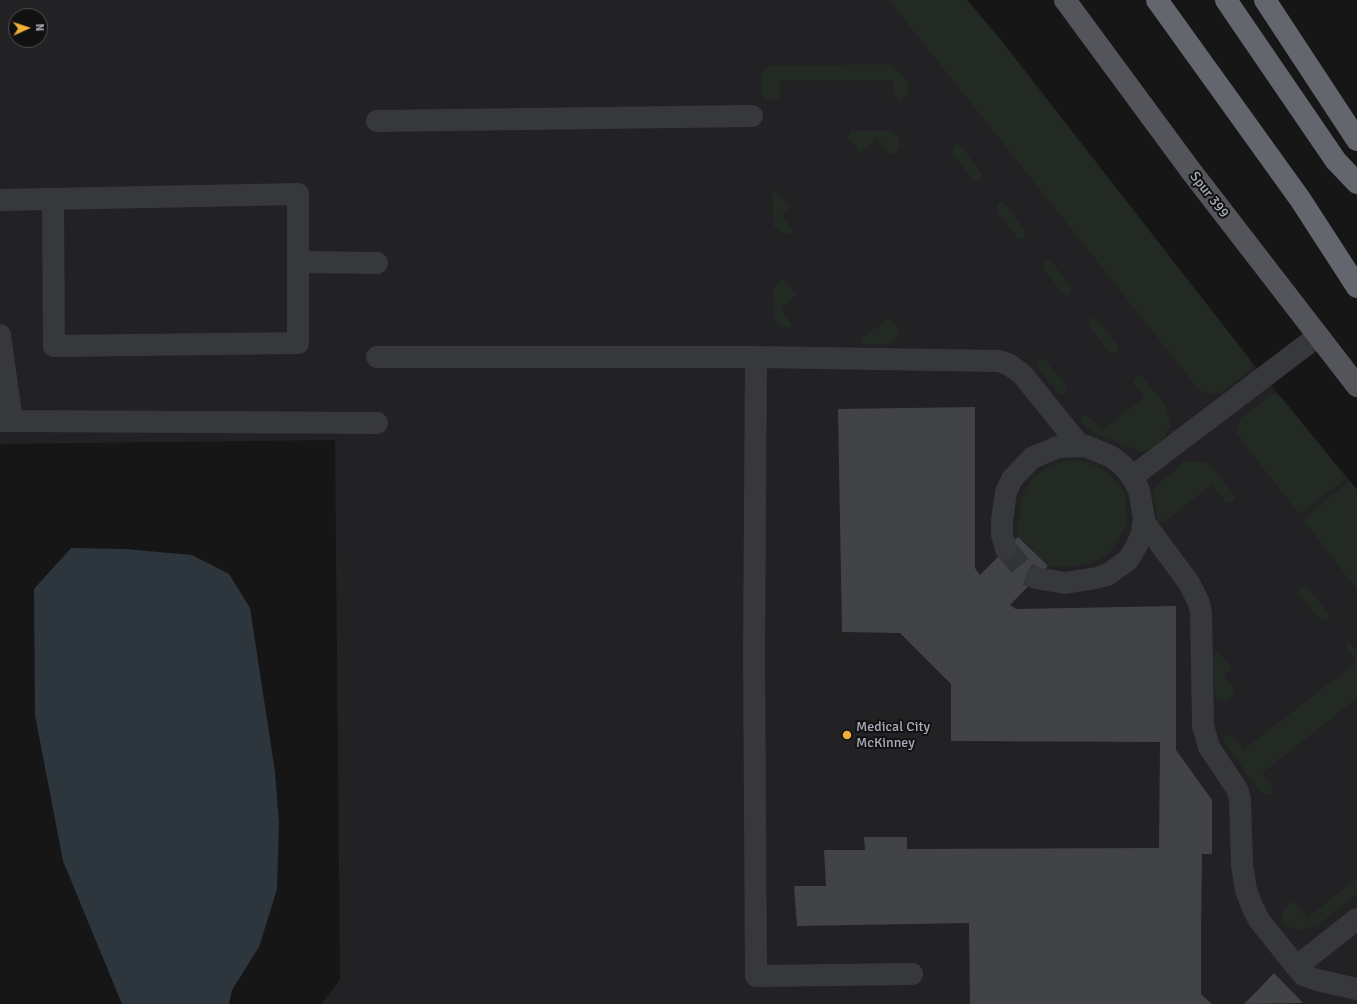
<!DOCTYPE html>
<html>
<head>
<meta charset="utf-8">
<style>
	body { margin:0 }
	#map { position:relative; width:1357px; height:1004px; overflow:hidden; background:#161617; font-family:Signika,sans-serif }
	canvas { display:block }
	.north { position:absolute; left:8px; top:8px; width:40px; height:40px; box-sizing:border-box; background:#111112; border:1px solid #4d4f54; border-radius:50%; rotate:87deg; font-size:11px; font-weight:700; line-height:16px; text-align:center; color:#a8adb7 }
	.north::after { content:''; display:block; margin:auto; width:14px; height:18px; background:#eeb037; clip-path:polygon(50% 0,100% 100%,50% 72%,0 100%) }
</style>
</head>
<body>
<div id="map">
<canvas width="1357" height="1004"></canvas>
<div class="north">N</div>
</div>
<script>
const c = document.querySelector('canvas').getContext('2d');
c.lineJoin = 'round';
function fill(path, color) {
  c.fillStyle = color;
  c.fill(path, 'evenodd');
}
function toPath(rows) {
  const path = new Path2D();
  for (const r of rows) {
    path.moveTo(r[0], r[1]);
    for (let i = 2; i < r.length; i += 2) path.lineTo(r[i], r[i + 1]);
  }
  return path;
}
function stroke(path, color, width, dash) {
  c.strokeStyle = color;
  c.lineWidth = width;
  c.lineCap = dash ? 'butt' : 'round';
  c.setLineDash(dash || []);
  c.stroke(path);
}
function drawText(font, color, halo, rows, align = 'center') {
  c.font = font + ' Signika,sans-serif';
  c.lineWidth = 4;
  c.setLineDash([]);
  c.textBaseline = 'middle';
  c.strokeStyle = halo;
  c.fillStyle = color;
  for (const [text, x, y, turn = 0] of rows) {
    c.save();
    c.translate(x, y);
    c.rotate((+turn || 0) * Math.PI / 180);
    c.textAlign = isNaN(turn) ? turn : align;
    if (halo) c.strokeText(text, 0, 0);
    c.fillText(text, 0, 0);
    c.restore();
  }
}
fill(toPath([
	[0,0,967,0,1000,39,1251,361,1357,490,1357,1004,321,1004,340,980,335,440,0,444],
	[16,16,40,16,40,40,16,40]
]), '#222224');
fill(toPath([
	[889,0,967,0,1000,39,1251,361,1251,369,1221,393,1213,394,1201,392],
	[885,64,894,67,909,83,908,92,902,101,899,102,894,97,893,80,780,81,781,96,778,99,772,100,764,98,762,93,762,75,765,69,770,66],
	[852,131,890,131,899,137,900,145,895,154,889,154,877,139,860,153,848,138,850,132],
	[956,144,961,146,982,174,980,181,973,180,953,154,952,150],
	[776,190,790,207,782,215,793,230,791,234,782,233,774,227,772,193],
	[1001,202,1005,204,1026,231,1024,239,1018,238,997,212,997,204],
	[1047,260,1051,261,1072,289,1070,296,1064,295,1044,269,1044,262],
	[782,280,785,280,797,295,781,309,792,325,790,328,779,326,774,319,773,288],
	[1092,317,1096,318,1118,346,1116,353,1109,352,1089,326,1088,322],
	[888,319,896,324,899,334,898,336,889,344,861,344,861,339],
	[1042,358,1045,360,1067,387,1065,395,1058,393,1038,368,1038,360],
	[1139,376,1142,376,1165,405,1170,420,1170,426,1164,438,1153,448,1141,452,1094,433,1082,424,1081,420,1083,416,1090,417,1102,430,1144,397,1133,383,1134,379],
	[1272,394,1280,396,1347,478,1299,514,1236,433,1240,419],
	[1065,461,1082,461,1096,466,1107,473,1117,483,1125,495,1126,525,1113,548,1102,558,1089,564,1062,567,1048,566,1018,537,1018,525,1022,496,1032,479,1048,466],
	[1198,461,1207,463,1212,467,1235,496,1234,501,1226,502,1212,484,1163,523,1157,522,1154,489,1162,480,1185,462],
	[1350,481,1357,490,1357,589,1304,521,1306,517],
	[1302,586,1308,588,1328,613,1329,616,1327,621,1321,621,1299,594,1299,589],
	[1349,643,1357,651,1357,698,1262,773,1273,789,1273,793,1266,796,1257,788,1224,741,1224,738,1227,734,1232,736,1244,749,1357,662,1347,649,1347,644],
	[1216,653,1220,653,1232,668,1224,675,1234,690,1232,696,1226,700,1219,699,1214,694,1214,658],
	[1357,878,1357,894,1318,925,1301,930,1285,926,1282,920,1283,912,1289,903,1292,902,1295,903,1307,918]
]), '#222a23');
fill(toPath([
	[71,548,125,549,192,555,229,574,250,608,275,772,279,823,277,889,259,947,232,990,229,1004,122,1004,63,861,35,715,34,589]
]), '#2e363d');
fill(toPath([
	[975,407,975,568,980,575,1018,537,1048,566,1010,605,1016,609,1176,606,1176,750,1212,800,1212,854,1202,854,1201,931,1201,994,1212,1004,970,1004,969,923,797,926,794,886,826,886,824,850,865,850,864,837,907,837,907,849,1159,848,1160,742,951,741,951,684,900,633,842,632,838,409],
	[1274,973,1303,1003,1244,1004,1258,990]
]), '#424347');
stroke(toPath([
	[1006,549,1027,574,1036,578]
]), '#333437', 22, [22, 11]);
stroke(toPath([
	[377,121,752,116],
	[0,200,298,194,298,343,54,346,53,200],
	[298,262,377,263],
	[0,335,12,421,0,421],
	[377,357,756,357,999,361,1008,364,1022,374,1080,446],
	[756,357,754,654,756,976,912,974],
	[12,421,377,423],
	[1132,477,1318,336],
	[1144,522,1189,583,1199,603,1201,613,1203,726,1209,747,1237,789,1240,799,1242,865,1246,890,1252,906,1259,920,1303,975,1317,980,1357,989],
	[1006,549,1002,535,1002,520,1006,492,1012,479,1032,458,1058,447,1086,446,1112,457,1123,466,1132,477,1139,490,1144,518,1142,533,1136,547,1128,560,1107,575,1096,578,1065,583,1036,578],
	[1296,967,1357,919]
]), '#37383c', 22);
stroke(toPath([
	[1065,0,1191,171,1357,386]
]), '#53555b', 22);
stroke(toPath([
	[1157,0,1300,199,1357,287],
	[1226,0,1336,161,1357,183],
	[1265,0,1357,140]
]), '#63666d', 22);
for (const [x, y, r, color] of [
	[847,735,5,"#eeb037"]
]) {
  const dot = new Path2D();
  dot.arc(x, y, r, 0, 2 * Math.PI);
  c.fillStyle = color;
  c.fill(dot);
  stroke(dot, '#111112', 1.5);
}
drawText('14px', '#a8adb7', '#111112', [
	["Spur 399",1209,195,52]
]);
drawText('14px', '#a8adb7', '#111112', [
	["Medical City",856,727],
	["McKinney",856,743]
], 'left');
</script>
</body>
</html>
